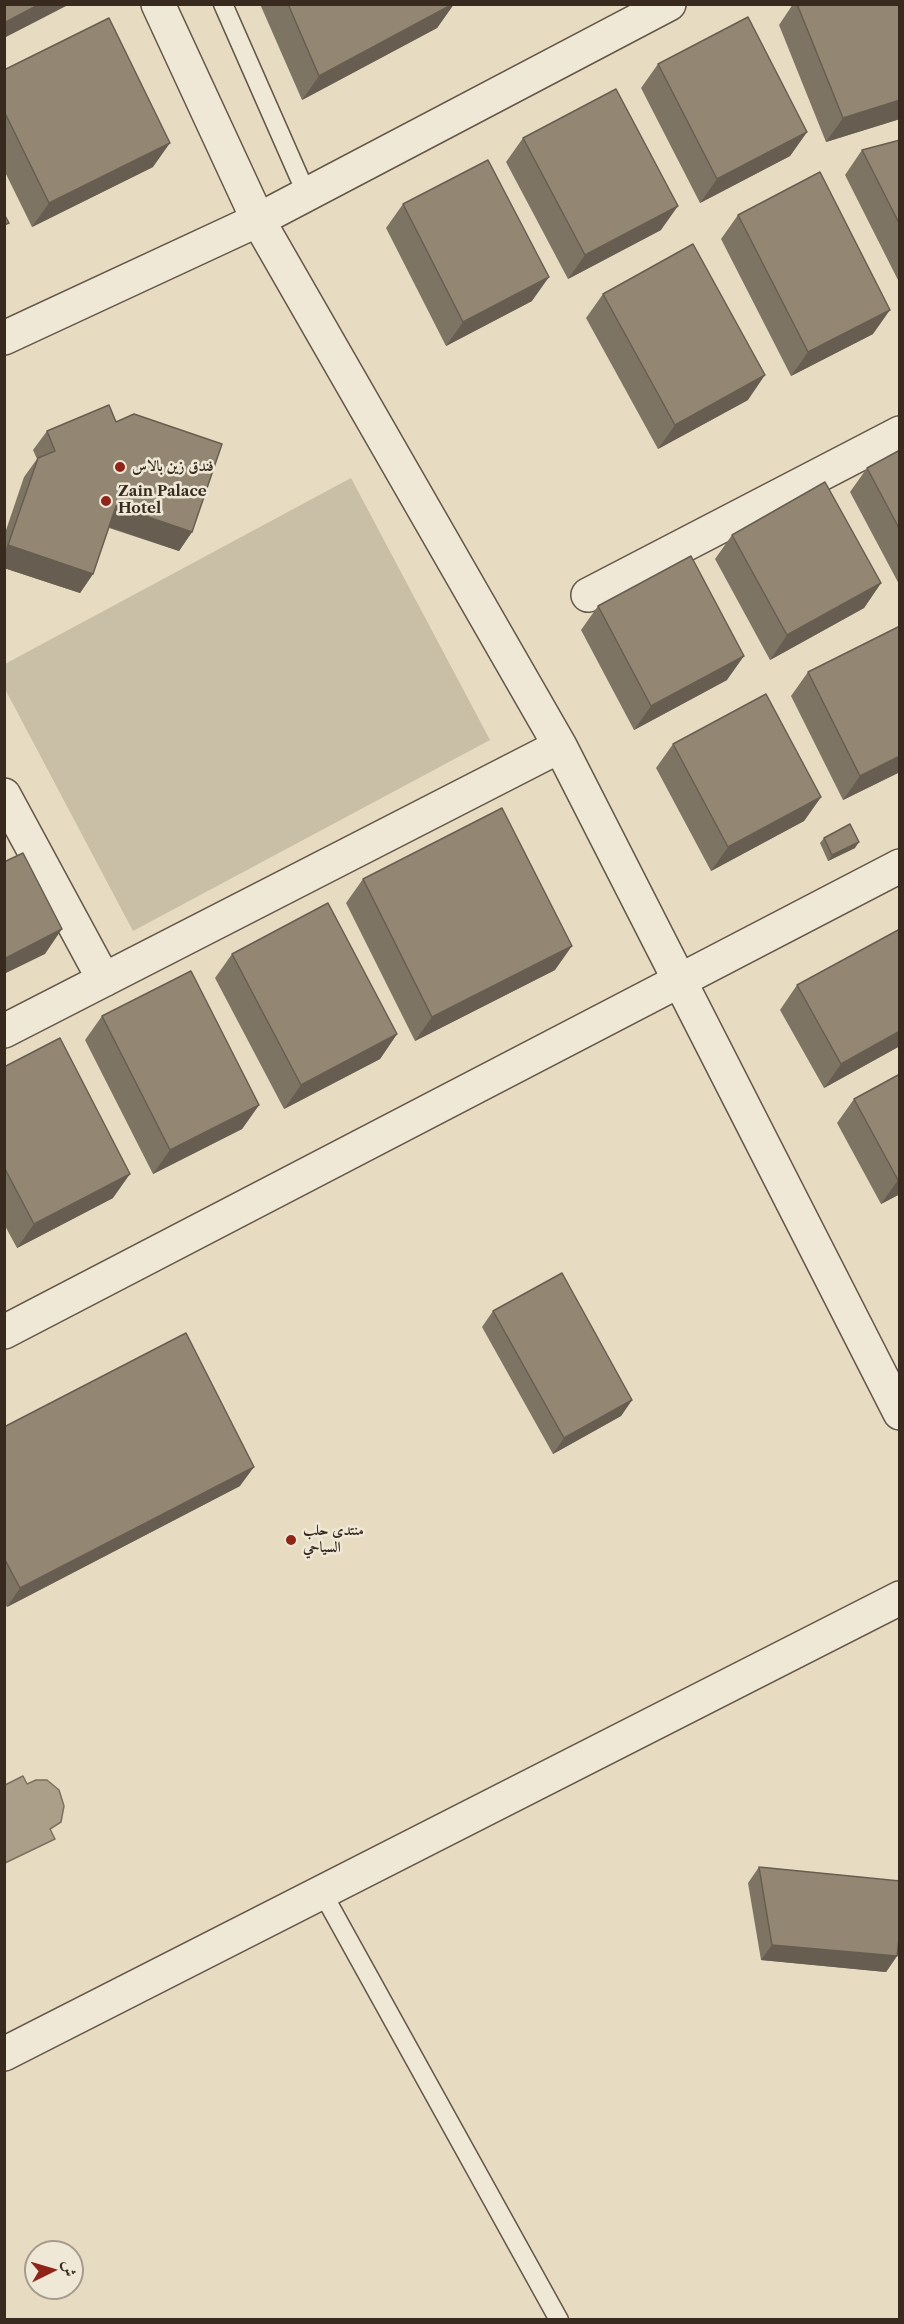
<!DOCTYPE html>
<html>
<head>
<meta charset="utf-8">
<style>
	body { margin:0 }
	#map { position:relative; width:904px; height:2324px; overflow:hidden; background:#e7dcc1; font-family:"Libre Caslon Text",Amiri,serif }
	canvas { display:block }
	.frame { position:absolute; inset:0; border:6px solid #392a20; pointer-events:none }
	.north { position:absolute; left:24px; top:2240px; width:60px; height:60px; box-sizing:border-box; background:#efe8d7; border:2px solid #a69c8e; border-radius:50%; rotate:85deg; font-size:16px; font-weight:700; line-height:24px; text-align:center; color:#392a20 }
	.north::after { content:''; display:block; margin:auto; width:21px; height:27px; background:#8f2418; clip-path:polygon(50% 0,100% 100%,50% 72%,0 100%) }
</style>
</head>
<body>
<div id="map">
<canvas width="904" height="2324"></canvas>
<div class="frame"></div>
<div class="north">ش</div>
</div>
<script>
const c = document.querySelector('canvas').getContext('2d');
c.lineJoin = 'round';
function fill(path, color) {
  c.fillStyle = color;
  c.fill(path, 'evenodd');
}
function toPath(rows) {
  const path = new Path2D();
  for (const r of rows) {
    path.moveTo(r[0], r[1]);
    for (let i = 2; i < r.length; i += 2) path.lineTo(r[i], r[i + 1]);
  }
  return path;
}
function stroke(path, color, width, dash) {
  c.strokeStyle = color;
  c.lineWidth = width;
  c.lineCap = dash ? 'butt' : 'round';
  c.setLineDash(dash || []);
  c.stroke(path);
}
function drawText(font, color, halo, rows, align = 'center') {
  c.font = font + ' "Libre Caslon Text",Amiri,serif';
  c.lineWidth = 5;
  c.setLineDash([]);
  c.textBaseline = 'middle';
  c.strokeStyle = halo;
  c.fillStyle = color;
  for (const [text, x, y, turn = 0] of rows) {
    c.save();
    c.translate(x, y);
    c.rotate((+turn || 0) * Math.PI / 180);
    c.textAlign = isNaN(turn) ? turn : align;
    if (halo) c.strokeText(text, 0, 0);
    c.fillText(text, 0, 0);
    c.restore();
  }
}
fill(toPath([
	[351,478,490,740,133,931,5,689,5,664]
]), '#c9bea6');
const water = toPath([
	[23,1776,27,1784,36,1780,47,1780,59,1790,64,1806,61,1822,50,1829,55,1839,5,1863,5,1785,23,1776]
]);
fill(water, '#ac9f8a');
stroke(water, '#7e7060', 1.5);
const lane = toPath([
	[223,4,307,195],
	[322,1892,559,2320]
]);
const street = toPath([
	[158,4,258,220,560,746,900,1413],
	[4,338,258,220,669,4],
	[588,595,900,433],
	[4,795,104,980],
	[4,1031,560,746],
	[4,1332,900,866],
	[4,2054,900,1598]
]);
stroke(lane, '#645648', 21);
stroke(street, '#645648', 36);
stroke(lane, '#efe8d7', 18);
stroke(street, '#efe8d7', 33);
fill(toPath([
	[260,4,454,4,437,28,302,100],
	[793,4,900,4,900,119,826,142,779,25],
	[658,64,807,132,790,156,700,203,641,88],
	[4,70,153,167,32,227,4,170],
	[523,138,661,230,568,279,506,162],
	[900,140,900,284,845,175,862,150],
	[403,204,532,301,446,346,386,228],
	[738,215,873,334,791,376,721,239],
	[603,294,748,400,658,449,586,318],
	[116,422,192,532,179,551,109,528,93,574,80,593,4,568,4,536,24,477,37,459,33,450,47,431],
	[900,450,900,586,850,492,867,468],
	[732,535,881,583,864,608,770,660,715,559],
	[598,606,727,680,634,730,581,630],
	[900,626,900,772,843,800,791,696,808,672],
	[673,744,821,797,804,821,711,871,656,768],
	[824,838,855,848,828,861,820,843],
	[363,879,555,970,415,1041,346,903],
	[900,929,900,1046,824,1088,780,1010,797,985],
	[232,954,397,1034,380,1059,284,1109,215,978],
	[102,1016,259,1105,242,1129,153,1174,85,1040],
	[4,1067,113,1198,17,1248,4,1224],
	[900,1074,900,1194,881,1204,837,1123,854,1099],
	[493,1311,632,1400,621,1416,553,1454,482,1327],
	[4,1427,240,1486,7,1607,4,1603],
	[759,1867,897,1956,886,1972,761,1960,748,1883]
]), '#7e7464');
fill(toPath([
	[40,4,70,4,4,38,4,23],
	[454,4,437,28,302,100,319,76],
	[900,100,900,119,826,142,843,118],
	[807,132,790,156,700,203,717,179],
	[170,143,153,167,32,227,49,203],
	[678,206,661,230,568,279,585,255],
	[549,277,532,301,446,346,463,322],
	[890,310,873,334,791,376,808,352],
	[765,375,748,400,658,449,675,425],
	[116,506,192,532,179,551,103,525],
	[8,545,93,574,80,593,4,568,4,551],
	[881,583,864,608,770,660,787,635],
	[744,656,727,680,634,730,651,706],
	[900,756,900,772,843,800,860,776],
	[821,797,804,821,711,871,728,847],
	[859,842,855,848,828,861,832,855],
	[62,929,45,954,4,974,4,959],
	[572,946,555,970,415,1041,432,1017],
	[900,1031,900,1046,824,1088,841,1064],
	[397,1034,380,1059,284,1109,301,1085],
	[259,1105,242,1129,153,1174,170,1150],
	[130,1174,113,1198,17,1248,34,1224],
	[900,1179,900,1194,881,1204,898,1180],
	[632,1400,621,1416,553,1454,564,1438],
	[254,1467,240,1486,7,1607,20,1588],
	[772,1945,897,1956,886,1972,761,1960]
]), '#675e51');
const building = toPath([
	[4,4,40,4,4,23,4,4],
	[288,4,453,4,319,76,288,4],
	[797,4,900,4,900,100,843,118,797,4],
	[748,17,807,132,717,179,658,64,748,17],
	[109,18,170,143,49,203,4,111,4,70,109,18],
	[616,89,678,206,585,255,523,138,616,89],
	[900,140,900,225,862,150,900,140],
	[488,160,549,277,463,322,403,204,488,160],
	[820,172,890,310,808,352,738,215,820,172],
	[4,214,9,223,4,225,4,214],
	[693,244,765,375,675,425,603,294,693,244],
	[109,405,116,422,134,414,222,444,192,532,116,506,93,574,8,545,38,458,55,451,47,431,109,405],
	[900,450,900,530,867,468,900,450],
	[825,482,881,583,787,635,732,535,825,482],
	[691,556,744,656,651,706,598,606,691,556],
	[900,626,900,756,860,776,808,672,900,626],
	[766,694,821,797,728,847,673,744,766,694],
	[502,808,572,946,432,1017,363,879,502,808],
	[850,824,859,842,832,855,824,838,850,824],
	[23,853,62,929,4,959,4,862,23,853],
	[328,903,397,1034,301,1085,232,954,328,903],
	[900,929,900,1031,841,1064,797,985,900,929],
	[191,971,259,1105,170,1150,102,1016,191,971],
	[60,1038,130,1174,34,1224,4,1167,4,1067,60,1038],
	[900,1074,900,1179,898,1180,854,1099,900,1074],
	[562,1273,632,1400,564,1438,493,1311,562,1273],
	[186,1333,254,1467,20,1588,4,1558,4,1427,186,1333],
	[759,1867,900,1881,900,1930,897,1956,772,1945,759,1867]
]);
fill(building, '#938774');
stroke(building, '#675e51', 1.5);
for (const [x, y, r, color] of [
	[120,467,6,"#8f2418"],
	[106,501,6,"#8f2418"],
	[291,1540,6,"#8f2418"]
]) {
  const dot = new Path2D();
  dot.arc(x, y, r, 0, 2 * Math.PI);
  c.fillStyle = color;
  c.fill(dot);
  stroke(dot, '#efe8d7', 2);
}
drawText('bold 15px', '#392a20', '#efe8d7', [
	["فندق زين بالاس",132,467],
	["Zain Palace",118,492],
	["Hotel",118,509],
	["منتدى حلب",303,1531],
	["السياحي",303,1548]
], 'left');
</script>
</body>
</html>
